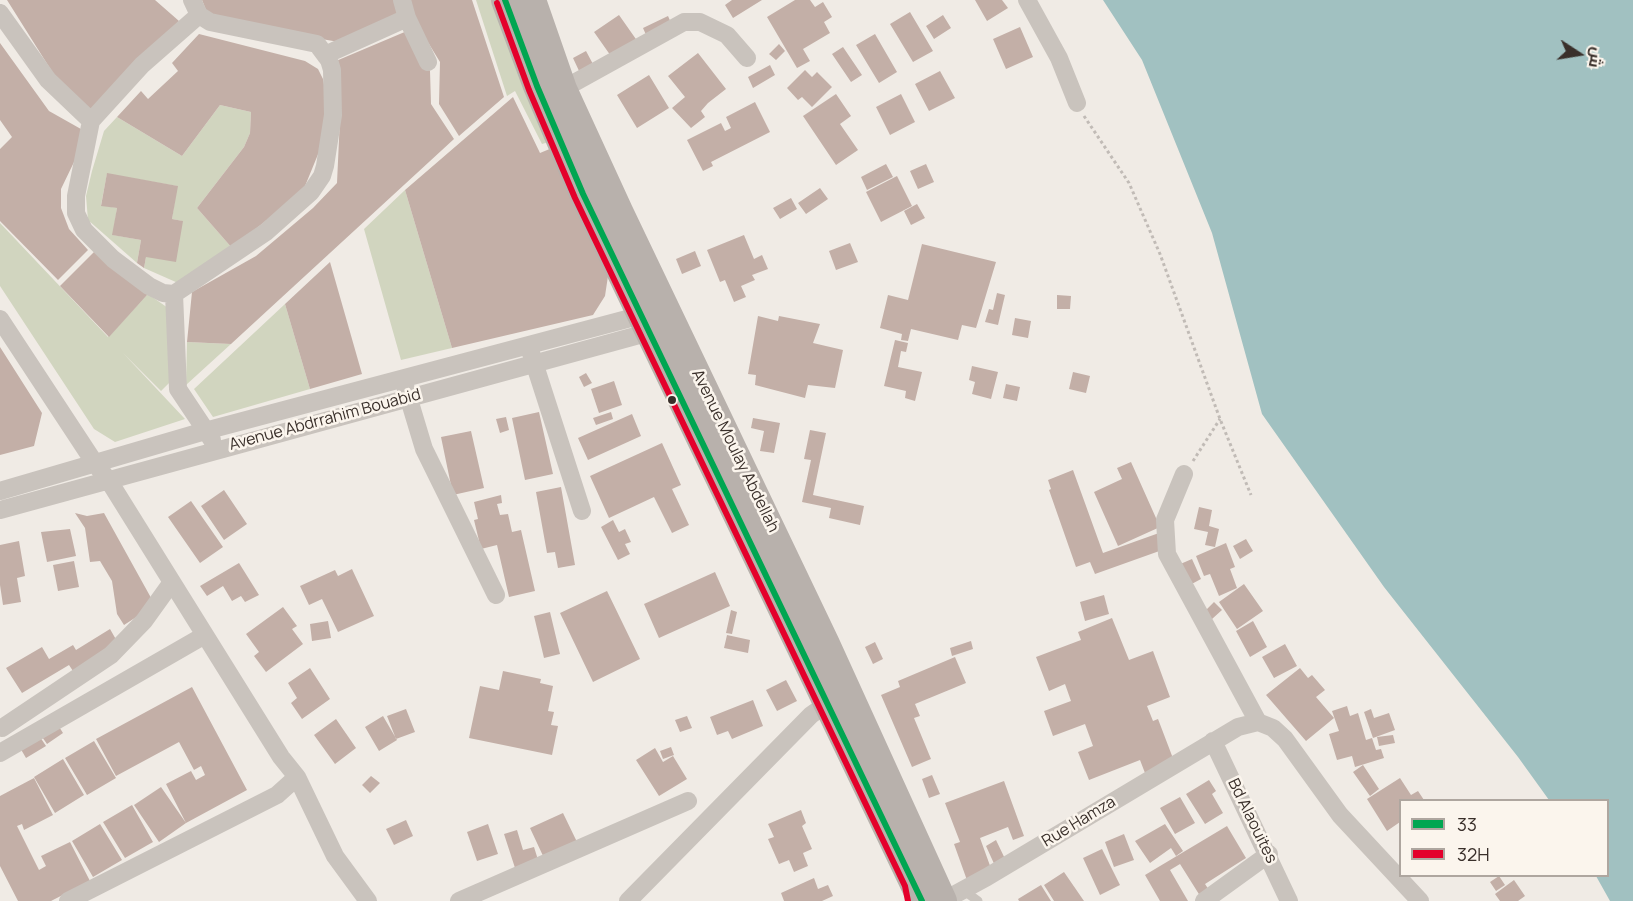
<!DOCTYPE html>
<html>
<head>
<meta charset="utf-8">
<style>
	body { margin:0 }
	#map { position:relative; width:1633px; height:901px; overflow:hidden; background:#f0ebe5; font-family:Manrope,Cairo,sans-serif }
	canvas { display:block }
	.legend { position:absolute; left:1399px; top:799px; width:210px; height:78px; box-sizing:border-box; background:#fbf5ed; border:2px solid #aea69f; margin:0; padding:8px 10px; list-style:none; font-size:18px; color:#3a302b }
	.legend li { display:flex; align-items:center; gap:12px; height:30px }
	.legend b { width:30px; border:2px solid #aea69f }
	.north { position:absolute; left:1549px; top:24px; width:60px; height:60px; -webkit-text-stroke:4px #fbf5ed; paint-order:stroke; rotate:102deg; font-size:16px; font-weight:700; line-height:24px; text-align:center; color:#3a302b }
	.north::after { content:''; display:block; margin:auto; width:21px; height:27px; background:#3a302b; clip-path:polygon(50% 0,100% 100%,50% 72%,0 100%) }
</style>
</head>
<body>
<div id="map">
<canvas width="1633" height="901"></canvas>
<ul class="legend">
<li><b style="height:8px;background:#00a651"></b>33</li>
<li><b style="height:8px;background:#e4002b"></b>32H</li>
</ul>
<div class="north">ش</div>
</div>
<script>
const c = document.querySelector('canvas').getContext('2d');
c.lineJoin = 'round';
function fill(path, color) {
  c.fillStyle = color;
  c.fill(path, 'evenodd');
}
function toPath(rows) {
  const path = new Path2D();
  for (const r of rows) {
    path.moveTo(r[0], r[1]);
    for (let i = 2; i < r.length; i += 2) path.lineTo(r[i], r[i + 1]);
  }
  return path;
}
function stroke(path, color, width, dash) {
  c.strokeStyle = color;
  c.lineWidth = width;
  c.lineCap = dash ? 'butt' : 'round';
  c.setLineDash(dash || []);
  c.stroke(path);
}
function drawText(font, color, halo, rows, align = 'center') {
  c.font = font + ' Manrope,sans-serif';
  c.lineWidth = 5;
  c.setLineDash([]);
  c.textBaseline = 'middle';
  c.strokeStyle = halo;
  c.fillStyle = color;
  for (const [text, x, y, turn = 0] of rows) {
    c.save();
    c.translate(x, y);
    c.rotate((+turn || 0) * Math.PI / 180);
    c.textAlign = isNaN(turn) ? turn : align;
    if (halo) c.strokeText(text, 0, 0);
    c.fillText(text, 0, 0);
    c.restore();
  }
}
fill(toPath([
	[476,0,498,0,549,142,542,144,515,91,507,96],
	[220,105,251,112,250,133,244,147,197,208,232,248,178,283,144,268,146,257,182,221,172,219,177,186,107,174,101,205,117,208,113,235,141,240,137,263,88,220,86,196,92,171,104,131,117,117,182,156],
	[405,190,452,348,401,360,364,229],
	[0,223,108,337,148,294,168,308,172,380,161,391,123,353,185,419,115,442,94,429,0,286],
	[285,304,310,389,213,417,194,389],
	[187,342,231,344,186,385]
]), '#d1d5bf');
fill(toPath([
	[1103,0,1633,0,1633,901,1610,901,1596,876,1608,876,1608,800,1549,800,1518,757,1384,587,1262,414,1212,233,1142,60]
]), '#a1c1c1');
fill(toPath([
	[7,0,155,0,179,21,94,115,56,78],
	[202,0,397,0,401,18,339,42,210,20],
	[408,0,472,0,504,97,459,136,439,104,440,62,413,18],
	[732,0,762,0,733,18,725,5],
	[795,0,810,0,815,7,823,2,832,17,824,22,830,33,803,49,810,61,797,68,767,17],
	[975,0,1002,0,1008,8,987,21],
	[910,12,933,51,913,62,890,24],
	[619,15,638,42,613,59,594,32],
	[943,15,951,28,934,39,926,26],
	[668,16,672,25,647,37,643,28],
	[1020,27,1033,57,1006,69,993,39],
	[407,31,430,71,431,104,454,139,231,344,187,342,192,292,256,256,313,208,337,183,341,96,336,61],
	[199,34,305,61,318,69,323,79,328,105,321,147,303,191,232,248,197,208,244,147,250,133,251,112,220,105,182,156,117,117,141,91,148,99,178,71,172,63],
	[875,34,897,72,879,83,856,45],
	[0,43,49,111,88,133,61,189,61,208,69,229,88,250,58,280,0,221,0,149,12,137,0,120],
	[779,44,785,51,776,60,769,54],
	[843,47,862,75,851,82,832,54],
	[586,51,594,66,580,73,573,58],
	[698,53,726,89,708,103,701,111,705,117,691,128,672,108,685,97,668,76],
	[770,65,775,75,753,88,748,77],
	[805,70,812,77,817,72,832,87,812,107,802,97,798,100,787,88],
	[940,71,955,98,929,111,915,84],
	[649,75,669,108,637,128,617,95],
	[836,94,851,116,840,124,858,150,836,165,803,116],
	[901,94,915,122,890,135,876,107],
	[513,97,540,153,552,148,608,276,605,296,593,315,452,348,405,190],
	[755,102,770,132,711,162,713,166,703,171,687,140,721,123,725,131,731,128,726,117],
	[886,164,893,177,867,190,861,177],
	[926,164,934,182,918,189,910,171],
	[107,173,178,186,172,219,183,221,176,262,146,257,144,268,137,263,141,240,112,235,117,208,101,206],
	[897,176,912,206,881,222,866,192],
	[820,188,828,199,806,214,798,203],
	[791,198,797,209,780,219,773,208],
	[917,204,925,218,911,225,904,211],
	[744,235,754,259,762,255,768,269,752,275,755,280,741,286,746,297,734,302,725,280,720,282,707,250],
	[850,243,858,262,836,270,829,251],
	[922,244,996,262,976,328,962,325,958,340,911,329,908,341,901,340,902,334,880,328,888,295,908,300],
	[95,251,148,294,109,337,60,286],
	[695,251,701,266,682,274,676,259],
	[330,262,362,374,310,389,285,304],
	[997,293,1005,295,998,325,985,322,989,309,993,310],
	[1057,295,1071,296,1070,309,1057,309],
	[758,316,778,321,779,316,820,324,813,343,843,350,835,388,808,385,805,398,755,385,756,375,748,374],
	[1015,318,1031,321,1028,338,1012,335],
	[895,340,908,343,906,352,901,351,898,367,922,372,915,401,905,398,906,391,884,386],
	[0,347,42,413,34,446,0,455],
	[972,366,998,372,991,399,972,394,975,382,969,380],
	[1073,372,1090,376,1086,393,1069,389],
	[586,373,592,383,584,387,579,377],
	[614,381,622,405,599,413,591,389],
	[1006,384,1020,387,1017,401,1003,398],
	[539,412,553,474,525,480,512,418],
	[611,412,613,419,596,425,593,418],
	[632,414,641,436,588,460,578,438],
	[506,417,509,430,500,433,496,419],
	[753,418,780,423,774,453,760,451,764,431,751,428],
	[810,430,826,433,813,495,864,506,860,525,829,518,831,508,802,502,811,460,804,459],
	[471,431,484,488,453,495,441,437],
	[662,443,681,485,672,489,689,525,672,533,654,497,609,518,590,476],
	[1131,462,1160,527,1118,546,1094,492,1122,479,1117,468],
	[1073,470,1103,553,1159,533,1165,549,1095,574,1090,562,1076,567,1049,490,1051,489,1048,480],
	[561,487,575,565,558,568,555,552,547,553,536,492],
	[224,490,247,524,224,540,201,506],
	[501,495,502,503,497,504,500,515,508,514,512,532,521,530,535,591,509,597,497,545,481,549,474,520,478,519,474,502],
	[191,501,223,547,200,563,168,517],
	[1199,507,1212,510,1209,526,1219,529,1215,547,1205,545,1208,532,1194,529],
	[75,513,87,516,104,513,155,605,124,625,117,614,112,581,100,561,90,562,85,528],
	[613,520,619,532,625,529,631,542,625,544,630,554,618,560,601,527],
	[70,529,76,556,47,562,41,532],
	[1246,539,1253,551,1240,559,1233,546],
	[19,541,25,576,17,578,21,602,3,605,0,585,0,545],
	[1226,543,1235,567,1230,569,1237,588,1219,596,1210,574,1204,576,1196,556],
	[1192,559,1201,579,1188,586,1178,565],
	[74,561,79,587,58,591,53,565],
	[239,563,259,595,245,602,241,596,232,601,223,586,207,596,200,586],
	[352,569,374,616,338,632,322,599,309,605,300,586,335,570,338,576],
	[715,572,730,606,659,638,644,604],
	[1244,584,1263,611,1237,629,1219,602],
	[607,591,640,659,593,682,560,613],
	[1104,595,1109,614,1085,621,1080,602],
	[1214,602,1222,610,1212,619,1204,612],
	[283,607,297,626,292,629,303,644,266,672,254,656,259,652,246,634],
	[731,610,737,612,732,634,726,633],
	[550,612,560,654,544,658,534,616],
	[1112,618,1129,660,1153,651,1170,697,1147,706,1153,721,1158,719,1174,761,1145,773,1140,760,1089,780,1078,752,1093,746,1085,724,1053,736,1044,711,1071,701,1065,684,1049,691,1036,657,1081,640,1078,632],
	[328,621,331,638,312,641,310,624],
	[1253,621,1267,647,1250,657,1236,631],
	[110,629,118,643,73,671,69,665,22,693,6,668,42,647,49,659,73,645,76,650],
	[727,635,750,640,748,653,724,648],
	[971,641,973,649,952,656,950,648],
	[875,642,883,659,873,664,865,647],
	[1285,644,1297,666,1274,678,1262,657],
	[955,657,966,683,915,704,920,716,914,718,931,759,912,767,881,695,900,687,898,681],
	[310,668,330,699,302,719,291,703,297,698,288,683],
	[1300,668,1308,678,1312,675,1325,690,1316,697,1334,718,1306,741,1266,695],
	[503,671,541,679,540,683,553,686,548,711,554,712,551,725,558,726,552,755,469,738,480,686,499,690],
	[786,680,797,701,777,711,766,690],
	[192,687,247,790,186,823,166,784,191,771,196,780,205,775,201,766,194,770,179,742,116,776,96,739],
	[753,700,763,726,732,739,728,731,717,735,710,717],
	[1347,706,1350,716,1358,713,1366,740,1372,738,1376,750,1381,749,1384,758,1355,767,1352,756,1337,760,1329,734,1339,731,1332,711],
	[406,709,415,732,396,739,387,716],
	[1371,709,1374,718,1389,713,1395,730,1373,738,1364,712],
	[383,716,397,740,379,751,365,727],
	[687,716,692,728,680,732,675,720],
	[336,719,356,748,335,764,314,735],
	[56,722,63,733,47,744,40,734],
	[38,734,46,746,26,758,19,746],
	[1393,735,1395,743,1379,746,1377,737],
	[94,741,116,778,87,795,65,758],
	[671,747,674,755,663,759,660,751],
	[655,748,663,762,673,756,687,779,659,796,636,760],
	[63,759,84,795,55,813,34,777],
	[1363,765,1379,789,1370,796,1353,772],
	[932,775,940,794,929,798,922,779],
	[371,776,380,783,370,793,362,785],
	[34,778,53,815,24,830,22,824,17,826,39,870,46,866,41,856,70,842,90,881,51,901,18,901,0,866,0,796],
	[1400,778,1411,795,1418,791,1424,800,1400,800,1400,822,1387,831,1367,799],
	[1209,780,1216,791,1212,794,1223,813,1205,824,1186,794],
	[1004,781,1024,836,1013,840,1008,827,980,838,993,874,968,883,954,844,960,842,945,803],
	[161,787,186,823,159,842,134,805],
	[1180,797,1195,823,1175,834,1160,808],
	[132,805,153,842,125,858,103,822],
	[801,810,806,823,802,826,812,849,803,853,808,866,794,872,789,860,779,864,768,839,774,837,768,824],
	[563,813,577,842,544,858,530,828],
	[406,820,413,836,394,845,386,829],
	[100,824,122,860,93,877,72,841],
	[488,824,498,854,477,861,467,832],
	[1165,824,1183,851,1176,856,1171,848,1150,863,1135,841],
	[1227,826,1246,858,1205,884,1211,893,1202,899,1180,864,1170,870,1188,901,1160,901,1145,875],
	[517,830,523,850,534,847,539,863,516,871,504,834],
	[1124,834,1134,860,1114,867,1105,842],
	[996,840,1007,863,996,868,986,846],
	[1102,849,1120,885,1100,895,1083,858],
	[1064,872,1084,901,1054,901,1044,885],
	[1499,876,1505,885,1496,891,1490,882],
	[814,878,818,889,828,885,833,896,822,901,784,901,781,893],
	[1514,880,1525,896,1518,901,1500,901,1495,894],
	[1041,885,1051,901,1019,901,1018,899]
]), '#c3afa7');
stroke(toPath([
	[1084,116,1129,183,1160,254,1220,419,1251,495],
	[1193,461,1220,419]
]), '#c1bbb6', 3, [3, 3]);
stroke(toPath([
	[963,890,978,901]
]), '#c9c3bd', 9);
stroke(toPath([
	[402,0,407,18,428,62],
	[1027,0,1059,58,1077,103],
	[0,13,48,80,91,121,76,196,76,213,84,230,113,259,149,286,163,293,174,294,266,232,311,192,322,176,325,166,333,115,332,70,329,60,317,44,210,22,199,15,192,0],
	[325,55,407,18],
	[563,89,684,22,700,22,727,35,747,58],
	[91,121,142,65,199,15],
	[174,294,178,389,212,440],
	[0,319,96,465,109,481,281,757,297,777,277,795,68,901],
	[531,353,582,511],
	[405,386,424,449,496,595],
	[1184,474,1165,520,1167,554,1258,722],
	[0,491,205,431,642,315],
	[0,510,650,332],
	[2,728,111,655,144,621,172,582],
	[1213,741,1289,901],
	[0,753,205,635],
	[297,777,335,856,368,901],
	[459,901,688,801],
	[628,901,811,715,828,703],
	[943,901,987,877,1238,727,1258,722,1273,728,1285,739,1340,815,1420,901],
	[1204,901,1269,854]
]), '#c9c3bd', 18);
stroke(toPath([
	[505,0,537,86,583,194,922,901],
	[532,0,563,89,619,211,826,644,943,901]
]), '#b8b1ac', 28);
stroke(toPath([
	[505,0,537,86,583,194,922,901]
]), '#00a651', 6);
stroke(toPath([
	[497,3,529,90,575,198,905,886,908,901]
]), '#e4002b', 6);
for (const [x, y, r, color] of [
	[672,400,5,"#3a302b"]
]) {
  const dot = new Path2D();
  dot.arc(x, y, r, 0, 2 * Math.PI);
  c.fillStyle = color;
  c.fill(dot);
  stroke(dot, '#fbf5ed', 2);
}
drawText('16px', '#3a302b', '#fbf5ed', [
	["Avenue Abdrrahim Bouabid",325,420,-15],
	["Avenue Moulay Abdellah",735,451,64],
	["Bd Alaouites",1252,821,64],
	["Rue Hamza",1079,822,-31]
]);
</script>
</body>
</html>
